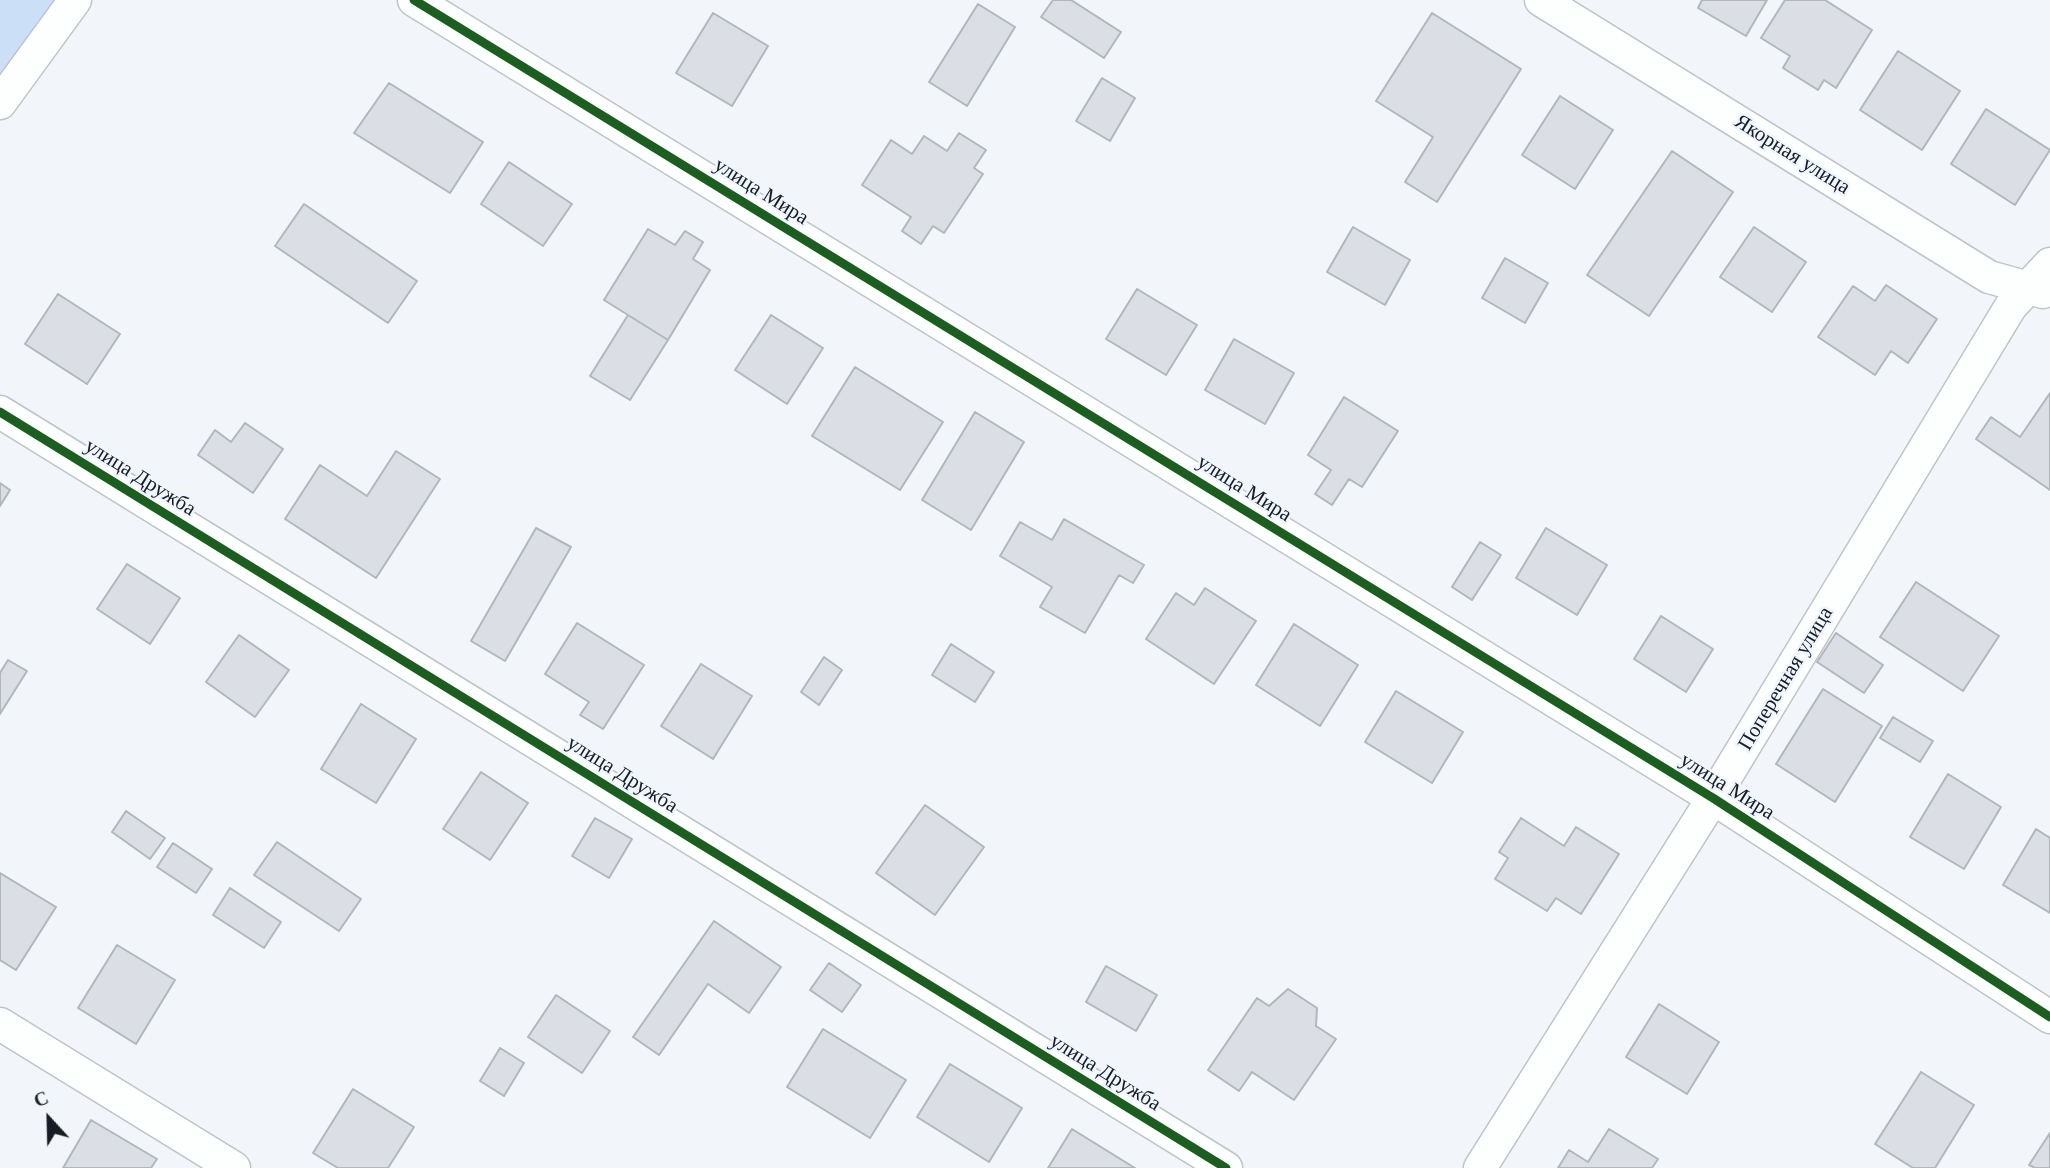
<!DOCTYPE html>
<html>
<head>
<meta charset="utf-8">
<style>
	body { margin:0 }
	#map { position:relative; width:2050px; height:1168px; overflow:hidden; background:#f2f6fa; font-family:Georgia,serif }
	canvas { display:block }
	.north { position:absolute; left:14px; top:1084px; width:70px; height:70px; -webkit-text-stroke:5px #eff6fe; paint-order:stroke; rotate:338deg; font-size:19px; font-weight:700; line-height:28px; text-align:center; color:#171d24 }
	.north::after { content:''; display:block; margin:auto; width:24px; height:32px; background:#171d24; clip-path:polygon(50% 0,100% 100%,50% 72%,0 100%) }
</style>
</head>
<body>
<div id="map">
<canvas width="2050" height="1168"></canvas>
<div class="north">С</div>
</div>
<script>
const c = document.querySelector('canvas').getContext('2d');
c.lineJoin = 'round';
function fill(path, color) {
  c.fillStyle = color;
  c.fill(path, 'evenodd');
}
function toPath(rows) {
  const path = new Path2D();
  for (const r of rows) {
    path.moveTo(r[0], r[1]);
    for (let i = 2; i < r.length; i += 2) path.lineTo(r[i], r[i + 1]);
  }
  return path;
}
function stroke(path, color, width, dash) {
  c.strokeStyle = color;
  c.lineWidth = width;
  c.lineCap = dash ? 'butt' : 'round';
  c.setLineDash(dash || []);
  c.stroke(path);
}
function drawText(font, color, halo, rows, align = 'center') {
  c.font = font + ' Georgia,serif';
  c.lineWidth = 5;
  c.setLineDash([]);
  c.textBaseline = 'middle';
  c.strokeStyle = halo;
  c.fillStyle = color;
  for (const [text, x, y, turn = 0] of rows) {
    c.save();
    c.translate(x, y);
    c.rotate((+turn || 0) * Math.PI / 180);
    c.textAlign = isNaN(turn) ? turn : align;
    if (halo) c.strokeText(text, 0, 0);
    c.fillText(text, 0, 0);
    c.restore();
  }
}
fill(toPath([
	[0,0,59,0,0,81]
]), '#cbdff7');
const building = toPath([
	[1053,0,1071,0,1121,32,1104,58,1041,17,1053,0],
	[1702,0,1767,0,1746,36,1698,8,1702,0],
	[1785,0,1825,0,1872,30,1836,88,1824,80,1818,90,1783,68,1790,56,1761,38,1785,0],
	[978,4,1015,27,967,106,929,82,978,4],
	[713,13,768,46,732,106,676,73,713,13],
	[1432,13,1521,69,1437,202,1405,182,1433,137,1376,101,1432,13],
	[1898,51,1960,91,1922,150,1860,110,1898,51],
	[1102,78,1135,98,1110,141,1076,121,1102,78],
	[389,83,483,142,450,193,354,133,389,83],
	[1560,96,1613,130,1575,189,1522,155,1560,96],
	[1986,109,2050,150,2015,205,1951,164,1986,109],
	[959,133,986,150,974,168,983,174,944,233,933,226,921,244,902,231,911,217,862,185,891,140,912,154,924,136,947,151,959,133],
	[1672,151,1733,192,1649,316,1587,275,1672,151],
	[509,162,572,204,543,246,481,204,509,162],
	[304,204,417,281,388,323,275,246,304,204],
	[1353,227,1410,260,1385,305,1327,272,1353,227],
	[1754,227,1806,262,1772,312,1720,277,1754,227],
	[648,229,675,245,685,231,703,242,693,259,710,270,668,340,604,300,648,229],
	[1505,258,1548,283,1525,323,1482,298,1505,258],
	[1886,285,1937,319,1908,363,1891,351,1875,375,1818,337,1853,286,1875,301,1886,285],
	[1137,289,1197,325,1166,375,1106,339,1137,289],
	[58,294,120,334,87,384,25,344,58,294],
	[628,315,668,340,630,400,590,376,628,315],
	[771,315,823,348,787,404,735,370,771,315],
	[1234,339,1294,373,1265,424,1205,390,1234,339],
	[855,367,943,422,900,490,812,436,855,367],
	[2050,393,2050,490,1976,439,1991,417,2020,437,2050,393],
	[1344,397,1398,431,1362,487,1349,479,1332,505,1315,494,1331,470,1308,455,1344,397],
	[975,412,1024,442,971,530,922,500,975,412],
	[245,423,283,449,253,493,198,455,215,430,231,442,245,423],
	[396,451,440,479,376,578,285,519,320,465,367,496,396,451],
	[0,483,10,490,0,506,0,483],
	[1064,519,1144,565,1133,583,1119,575,1085,633,1040,607,1052,587,1000,556,1020,522,1052,540,1064,519],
	[536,528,571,547,505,661,471,641,536,528],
	[1546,528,1607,565,1577,615,1516,578,1546,528],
	[1480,542,1501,555,1472,600,1452,587,1480,542],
	[127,564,180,598,150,644,97,609,127,564],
	[1916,582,1999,636,1963,691,1880,637,1916,582],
	[1205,588,1256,621,1214,684,1146,639,1176,593,1194,605,1205,588],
	[1661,616,1713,649,1686,692,1634,659,1661,616],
	[577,623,644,665,603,729,580,715,589,702,545,674,577,623],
	[1294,624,1358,665,1320,726,1256,685,1294,624],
	[1836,633,1883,665,1864,693,1817,662,1836,633],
	[239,635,289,670,255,717,206,682,239,635],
	[951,644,994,672,975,702,932,675,951,644],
	[824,657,842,670,819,705,801,692,824,657],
	[8,660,27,671,0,714,0,673,8,660],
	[701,664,752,696,713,759,661,726,701,664],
	[1823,689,1882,726,1835,802,1776,764,1823,689],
	[1396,691,1463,732,1432,783,1365,742,1396,691],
	[361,704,416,739,376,803,321,769,361,704],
	[1893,717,1933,741,1920,762,1880,738,1893,717],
	[481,772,528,803,490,860,443,829,481,772],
	[1948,774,2001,807,1964,869,1910,837,1948,774],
	[925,805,984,847,935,915,876,873,925,805],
	[126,811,165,838,150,859,112,832,126,811],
	[595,818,632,839,609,878,572,856,595,818],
	[1521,818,1564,846,1576,827,1619,854,1581,914,1556,898,1547,911,1495,879,1508,858,1499,852,1521,818],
	[2036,829,2050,838,2050,913,2003,885,2036,829],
	[277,842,361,899,339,931,254,875,277,842],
	[173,843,212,869,196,893,157,867,173,843],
	[0,873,56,907,16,970,0,960,0,873],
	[230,888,281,922,264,948,213,915,230,888],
	[714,921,781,967,749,1013,708,984,659,1055,633,1037,714,921],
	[117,945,175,980,136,1044,78,1008,117,945],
	[829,963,861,985,842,1012,810,990,829,963],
	[1106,966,1157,995,1136,1031,1086,1002,1106,966],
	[1288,989,1317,1008,1316,1026,1336,1039,1294,1100,1252,1072,1239,1091,1208,1070,1257,998,1269,1006,1288,989],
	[556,995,610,1031,582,1073,528,1037,556,995],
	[1659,1004,1719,1042,1687,1094,1626,1057,1659,1004],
	[823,1029,906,1080,870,1138,787,1087,823,1029],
	[500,1048,524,1063,504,1096,480,1081,500,1048],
	[950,1064,1022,1108,989,1162,917,1117,950,1064],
	[1921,1072,1974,1105,1935,1168,1913,1168,1875,1144,1921,1072],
	[353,1089,414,1127,388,1168,338,1168,313,1153,353,1089],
	[91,1120,157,1159,151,1168,63,1168,91,1120],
	[1072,1129,1135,1168,1048,1168,1072,1129],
	[1609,1129,1658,1159,1652,1168,1558,1168,1569,1150,1588,1162,1609,1129],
	[2050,1133,2050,1168,2035,1168,2029,1165,2050,1133]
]);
fill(building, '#dbdfe5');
stroke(building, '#b2b7bc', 2);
const minor = toPath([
	[414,0,1713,798,2050,1017],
	[1541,0,1989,277,2043,292],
	[0,103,75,0],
	[0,412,1226,1168],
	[0,1024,234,1168],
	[1480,1168,1713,798,2011,306,2050,264]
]);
stroke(minor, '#bfc4c9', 35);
stroke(minor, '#fdfefe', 32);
stroke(toPath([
	[414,0,1713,798,2050,1017],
	[0,412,1226,1168]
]), '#1b5e20', 9);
drawText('21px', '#171d24', '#eff6fe', [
	["Якорная улица",1792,155,32],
	["улица Мира",761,192,32],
	["улица Дружба",140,478,32],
	["улица Мира",1244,489,32],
	["Поперечная улица",1786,679,-59],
	["улица Дружба",622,775,32],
	["улица Мира",1727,787,32],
	["улица Дружба",1105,1073,32]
]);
</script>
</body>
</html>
